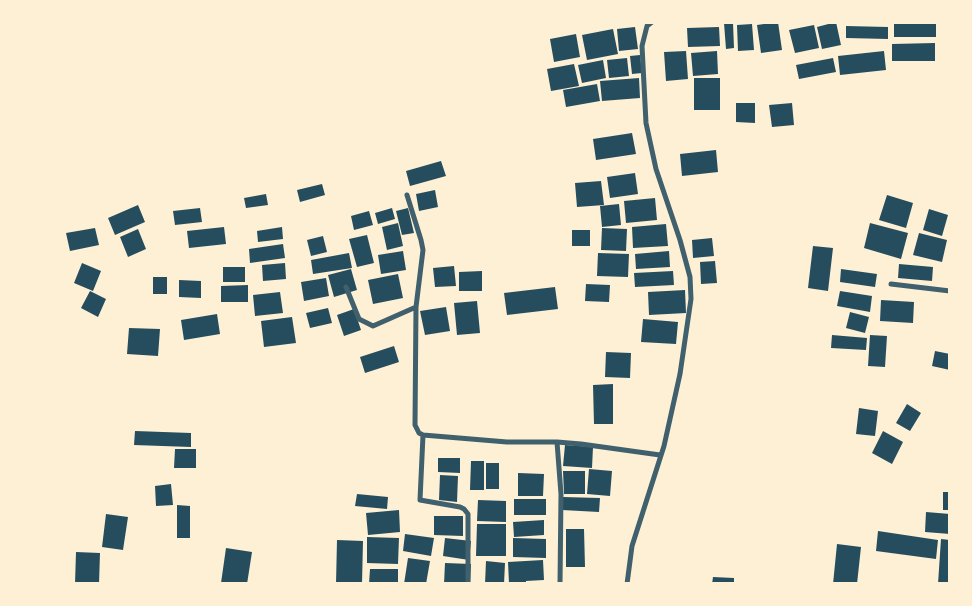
<!DOCTYPE html>
<html>
<head>
<meta charset="utf-8">
<style>
	body { margin:0 }
	#map { position:relative; width:972px; height:606px; overflow:hidden; background:#fdf0d5; font-family:"Asap Condensed",sans-serif }
	canvas { display:block }
	.frame { position:absolute; inset:0; border:24px solid #fdf0d5; pointer-events:none }
</style>
</head>
<body>
<div id="map">
<canvas width="972" height="606"></canvas>
<div class="frame"></div>
</div>
<script>
const c = document.querySelector('canvas').getContext('2d');
c.lineJoin = 'round';
function fill(path, color) {
  c.fillStyle = color;
  c.fill(path, 'evenodd');
}
function toPath(rows) {
  const path = new Path2D();
  for (const r of rows) {
    path.moveTo(r[0], r[1]);
    for (let i = 2; i < r.length; i += 2) path.lineTo(r[i], r[i + 1]);
  }
  return path;
}
function stroke(path, color, width, dash) {
  c.strokeStyle = color;
  c.lineWidth = width;
  c.lineCap = dash ? 'butt' : 'round';
  c.setLineDash(dash || []);
  c.stroke(path);
}
fill(toPath([
	[778,22,782,50,761,53,757,25],
	[836,22,841,45,822,49,817,27],
	[894,22,936,22,936,37,894,37],
	[724,23,733,23,734,48,726,49],
	[752,24,754,50,738,51,737,25],
	[814,25,819,48,795,53,789,30],
	[846,26,888,27,888,39,846,38],
	[635,27,638,49,619,51,617,29],
	[719,27,720,46,688,47,687,28],
	[613,29,618,54,587,60,582,35],
	[576,34,580,57,554,62,550,39],
	[935,43,935,61,892,61,892,44],
	[686,51,688,79,666,81,664,52],
	[717,51,718,74,693,76,691,53],
	[884,51,886,70,840,75,838,56],
	[640,55,642,73,632,74,630,56],
	[627,58,629,76,609,78,607,60],
	[833,58,836,72,799,79,796,65],
	[603,60,606,78,582,83,578,65],
	[574,64,579,86,551,91,547,69],
	[639,78,640,98,602,101,600,81],
	[694,78,720,78,720,110,694,110],
	[597,84,600,101,566,107,563,90],
	[736,103,755,103,755,123,736,122],
	[792,103,794,125,772,127,769,105],
	[632,133,636,154,596,160,593,139],
	[716,150,718,172,682,176,680,154],
	[441,161,446,176,410,186,406,171],
	[635,173,638,194,610,198,607,177],
	[601,181,604,205,577,207,575,183],
	[322,184,325,195,300,202,297,190],
	[435,190,438,207,419,211,416,194],
	[266,194,268,205,246,208,244,198],
	[887,195,913,203,906,228,879,220],
	[655,198,657,220,626,223,624,201],
	[619,204,621,225,602,227,600,206],
	[138,205,145,222,115,235,108,218],
	[200,208,202,222,175,225,173,211],
	[392,208,395,219,378,224,375,213],
	[408,208,414,233,402,235,396,211],
	[929,209,948,215,942,236,923,230],
	[369,211,373,225,354,230,351,216],
	[398,223,403,246,387,250,382,227],
	[870,223,908,233,901,259,864,248],
	[666,224,668,246,633,248,632,227],
	[224,227,226,244,189,248,187,231],
	[282,227,283,239,258,242,257,231],
	[95,228,99,245,70,251,66,233],
	[602,228,627,229,626,251,601,250],
	[138,229,146,249,128,257,120,237],
	[572,230,590,230,590,246,572,246],
	[919,233,947,240,942,262,913,255],
	[367,235,374,263,357,267,349,239],
	[323,236,327,252,311,256,307,240],
	[712,238,714,256,693,258,692,240],
	[283,244,285,258,250,263,249,249],
	[813,246,833,248,828,291,808,288],
	[403,251,406,270,381,274,378,255],
	[669,251,670,267,636,269,635,254],
	[349,253,352,268,313,274,311,260],
	[598,253,629,254,628,277,597,276],
	[715,261,717,283,701,284,700,262],
	[82,263,101,271,93,291,74,283],
	[285,263,286,279,263,281,262,265],
	[899,264,933,267,932,281,898,278],
	[454,266,456,286,435,287,433,268],
	[223,267,245,267,245,282,223,282],
	[351,269,357,290,334,297,328,275],
	[841,269,877,274,875,287,840,282],
	[482,271,482,291,459,291,459,272],
	[673,271,674,285,635,287,634,273],
	[398,274,403,298,373,304,368,280],
	[153,277,167,277,167,294,153,294],
	[326,278,329,296,304,301,301,282],
	[179,280,201,281,201,298,179,297],
	[586,284,610,285,609,302,585,301],
	[248,285,248,302,221,302,221,286],
	[555,287,558,309,507,315,504,293],
	[685,290,686,313,649,315,648,292],
	[90,291,106,299,98,317,81,308],
	[840,291,872,296,870,312,837,306],
	[280,292,283,313,255,316,253,295],
	[881,300,914,302,913,323,880,321],
	[477,301,480,333,457,335,454,303],
	[446,307,450,331,425,335,420,311],
	[328,308,332,323,310,328,306,313],
	[354,309,361,330,344,336,337,315],
	[850,312,869,317,865,333,846,328],
	[217,314,220,334,184,340,181,320],
	[292,317,296,343,264,347,261,321],
	[643,319,678,322,676,344,641,342],
	[129,328,160,329,158,356,127,354],
	[832,335,867,338,866,350,831,348],
	[870,335,887,336,885,367,868,366],
	[394,346,399,362,365,373,360,357],
	[935,351,950,354,950,370,932,366],
	[606,352,631,353,630,378,605,377],
	[613,384,613,424,594,424,593,385],
	[907,404,921,413,910,431,896,423],
	[859,408,878,411,875,436,856,434],
	[135,431,191,433,191,447,134,445],
	[883,431,903,442,892,464,872,453],
	[565,445,593,447,592,468,563,466],
	[175,449,196,449,196,468,174,468],
	[438,458,460,458,460,473,438,472],
	[471,461,484,461,484,490,470,490],
	[486,463,499,463,499,489,486,489],
	[589,469,612,471,610,496,587,494],
	[563,471,585,471,585,494,564,494],
	[518,473,544,474,543,496,518,496],
	[440,475,458,476,457,502,439,500],
	[171,484,173,505,156,506,155,486],
	[943,492,950,492,950,510,943,510],
	[357,494,388,497,387,509,355,506],
	[563,497,600,498,599,512,562,510],
	[514,499,546,499,546,515,514,515],
	[478,500,506,501,506,522,477,521],
	[177,505,190,506,190,538,177,538],
	[399,510,400,532,368,535,366,513],
	[926,512,950,514,950,534,925,532],
	[106,514,128,517,123,550,102,547],
	[434,516,463,516,463,536,434,535],
	[544,520,544,535,514,537,513,522],
	[477,524,506,524,506,556,476,556],
	[566,529,584,529,585,567,566,567],
	[878,531,938,540,936,559,876,551],
	[405,534,434,538,431,556,403,551],
	[367,537,399,538,398,564,367,563],
	[445,538,471,541,469,560,443,556],
	[513,538,546,539,546,558,513,557],
	[941,539,950,540,950,584,938,584],
	[337,540,363,541,362,584,336,584],
	[837,544,861,547,857,584,833,584],
	[226,548,252,552,247,584,221,583],
	[76,552,100,553,99,584,75,584],
	[408,558,430,561,426,584,404,584],
	[543,560,544,580,526,581,526,584,509,584,508,562],
	[486,561,505,563,504,584,485,584],
	[445,563,471,564,470,584,444,584],
	[370,569,398,569,398,584,369,584],
	[713,577,734,578,734,584,712,584]
]), '#264d5e');
stroke(toPath([
	[407,195,421,240,423,250,416,307,415,425,419,433,423,435,507,442,557,442,581,444,660,455],
	[891,284,950,291],
	[346,287,359,319,373,326,416,307],
	[423,435,420,500,460,507,464,509,468,514,468,584],
	[557,442,561,494,560,584],
	[627,584,632,546,664,446,680,374,691,299,690,277,680,240,656,169,646,123,642,46,647,26,652,22]
]), '#3f606c', 5);
</script>
</body>
</html>
